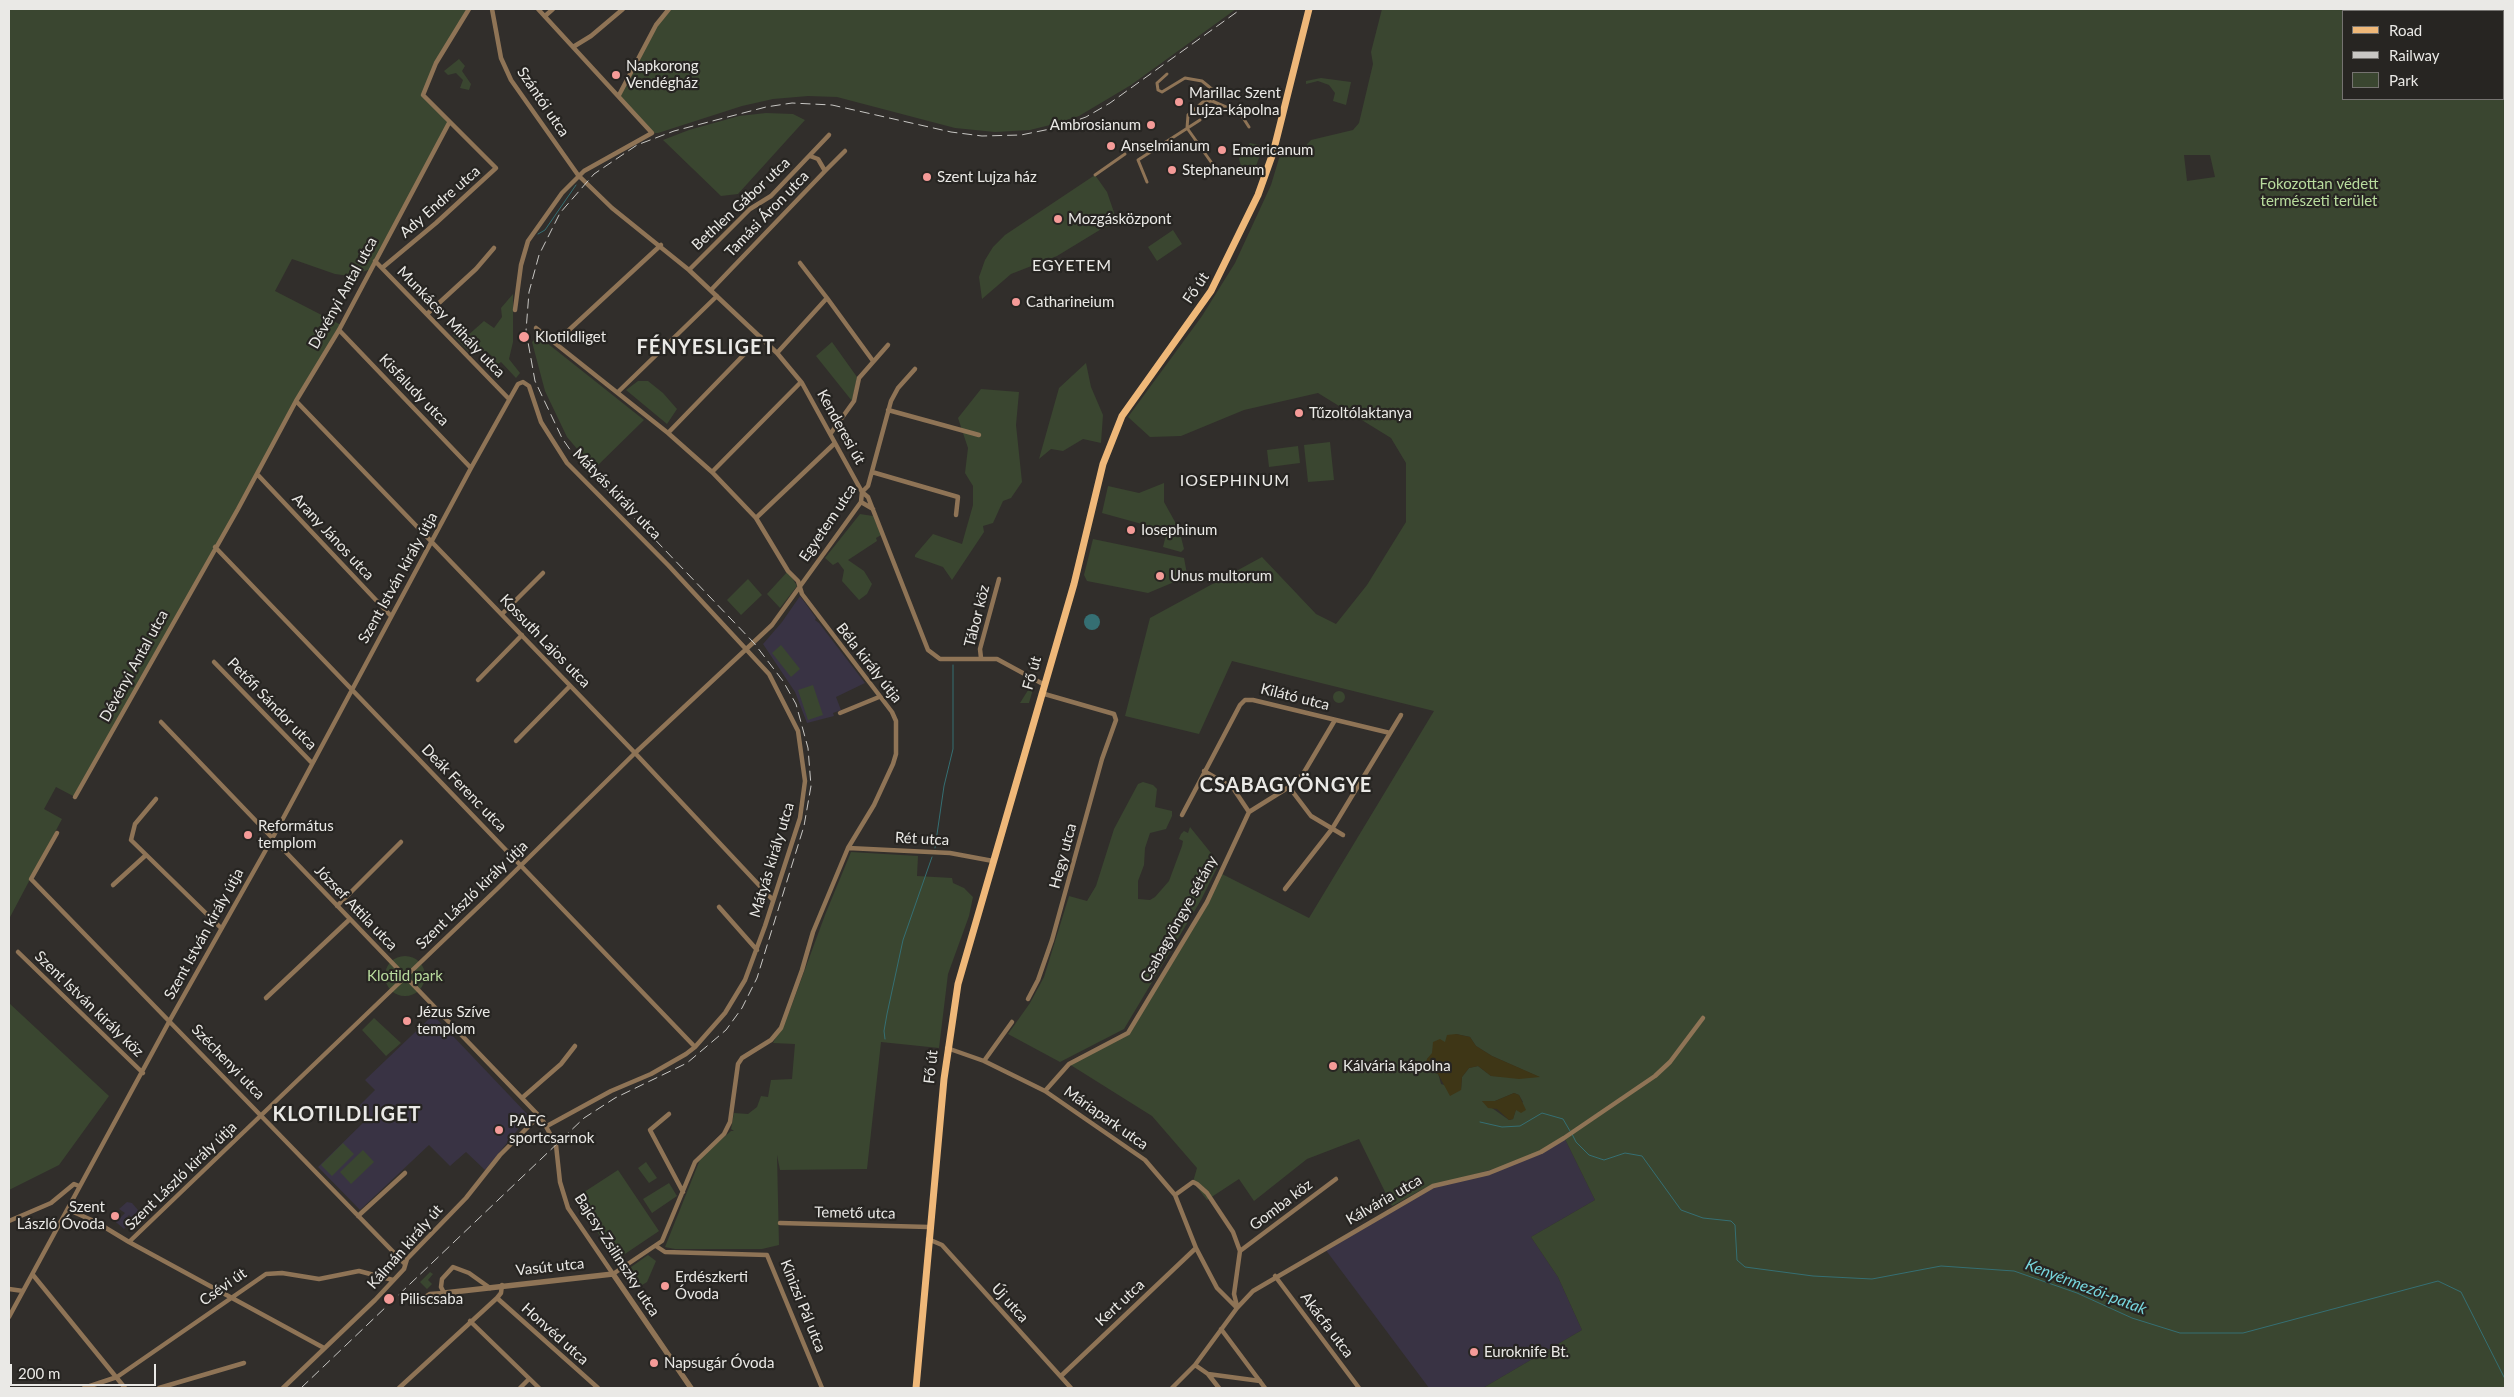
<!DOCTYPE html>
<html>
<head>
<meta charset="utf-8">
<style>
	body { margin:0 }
	#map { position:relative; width:2514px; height:1397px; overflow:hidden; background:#312e2b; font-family:Lato,sans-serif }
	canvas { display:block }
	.frame { position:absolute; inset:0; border:10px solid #eae9e6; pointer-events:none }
	.legend { position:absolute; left:2342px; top:10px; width:162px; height:90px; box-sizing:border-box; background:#272522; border:1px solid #757370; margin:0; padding:6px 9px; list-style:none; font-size:15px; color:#eae9e6 }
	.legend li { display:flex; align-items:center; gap:10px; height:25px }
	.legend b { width:25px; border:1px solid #757370 }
	.scale { position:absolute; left:10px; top:1364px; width:146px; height:22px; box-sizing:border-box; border:2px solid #eae9e6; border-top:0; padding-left:6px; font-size:15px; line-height:18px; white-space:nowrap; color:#eae9e6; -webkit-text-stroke:4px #272522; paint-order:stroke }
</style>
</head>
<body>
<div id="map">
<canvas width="2514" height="1397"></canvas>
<div class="frame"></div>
<ul class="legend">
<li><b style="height:6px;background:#efb879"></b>Road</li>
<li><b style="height:6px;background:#c8c7c4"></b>Railway</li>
<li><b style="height:14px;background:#3a4630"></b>Park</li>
</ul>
<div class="scale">200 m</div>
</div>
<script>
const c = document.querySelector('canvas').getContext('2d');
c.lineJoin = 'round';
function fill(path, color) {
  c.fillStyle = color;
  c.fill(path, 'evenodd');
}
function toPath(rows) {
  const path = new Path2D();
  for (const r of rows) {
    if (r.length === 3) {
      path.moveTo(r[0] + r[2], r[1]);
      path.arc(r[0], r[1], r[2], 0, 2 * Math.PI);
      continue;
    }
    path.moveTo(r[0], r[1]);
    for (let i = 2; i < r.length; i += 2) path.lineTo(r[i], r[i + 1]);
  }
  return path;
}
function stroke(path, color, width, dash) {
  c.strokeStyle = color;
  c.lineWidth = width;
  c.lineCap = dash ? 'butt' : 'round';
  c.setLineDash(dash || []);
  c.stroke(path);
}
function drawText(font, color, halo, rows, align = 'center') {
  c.font = font + ' Lato,sans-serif';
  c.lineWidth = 4.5;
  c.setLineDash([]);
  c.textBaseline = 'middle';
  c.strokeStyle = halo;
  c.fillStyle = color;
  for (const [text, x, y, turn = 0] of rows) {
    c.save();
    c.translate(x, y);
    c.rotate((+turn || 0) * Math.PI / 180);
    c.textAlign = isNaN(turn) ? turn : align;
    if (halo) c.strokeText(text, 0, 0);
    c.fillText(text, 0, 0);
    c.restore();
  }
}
fill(toPath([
	[800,596,816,618,815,620,819,623,865,683,836,697,841,710,833,713,834,716,807,723,795,692,763,644,782,622],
	[433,1015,529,1116,485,1170,466,1152,450,1166,429,1145,360,1210,318,1167,366,1120,366,1115,358,1107,375,1090,365,1080],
	[1564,1137,1595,1200,1531,1237,1558,1277,1582,1330,1483,1388,1429,1388,1325,1249,1418,1196,1423,1189],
	[127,1202,132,1203,138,1210,137,1217,134,1220,129,1215,124,1220,129,1224,124,1229,110,1217,114,1211,121,1217,125,1213,119,1209]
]), '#393344');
fill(toPath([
	[9,9,469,9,436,63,423,95,449,123,371,269,350,276,335,274,292,259,275,291,341,325,75,797,56,787,44,809,62,819,9,919],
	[669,9,1236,9,1131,85,1079,116,1050,125,1030,130,995,132,955,128,837,97,808,96,773,99,742,106,658,133,652,133,619,95,656,25],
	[1382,9,2505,9,2505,1388,1483,1388,1582,1330,1558,1277,1531,1237,1595,1200,1564,1137,1540,1151,1501,1167,1423,1189,1392,1206,1359,1139,1307,1159,1254,1201,1239,1179,1207,1200,1193,1182,1197,1168,1152,1116,1069,1064,1124,1036,1207,902,1220,873,1309,918,1434,711,1232,661,1199,734,1125,716,1150,618,1262,557,1316,614,1336,624,1367,585,1406,522,1406,463,1391,438,1318,393,1244,410,1181,436,1150,437,1128,417,1202,316,1235,263,1271,185,1280,155,1300,152,1311,140,1353,130,1359,123,1373,64,1371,52],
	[2343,11,2503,11,2503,99,2343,99],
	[2184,155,2210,155,2215,177,2187,181],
	[1456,1034,1470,1037,1476,1046,1492,1056,1539,1077,1491,1076,1478,1066,1469,1068,1462,1077,1461,1090,1441,1084,1438,1073,1430,1072,1427,1059],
	[1514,1093,1519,1095,1523,1102,1516,1109,1513,1119,1509,1120,1482,1101,1495,1101],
	[459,59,465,66,462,71,471,84,469,90,460,88,463,80,456,73,448,75,444,71],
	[1321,78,1351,82,1346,105,1333,101,1335,93,1329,85,1318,81,1306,84,1306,81],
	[766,113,793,114,805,120,738,194,721,196,663,140,689,130,739,116],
	[1250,143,1263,146,1254,172,1246,176,1244,176,1239,159,1240,155],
	[1095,175,1107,192,1118,224,1103,228,1057,256,1011,274,982,299,979,277,985,260,993,247,1005,235],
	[1173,230,1182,244,1157,261,1148,247],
	[513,294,513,342,509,359,520,373,516,378,501,362,489,371,485,366,493,357,486,351,474,355,470,353,453,335,457,331,466,337,484,321,494,328,502,317,501,308],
	[535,339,542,339,644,420,594,469,567,437,545,391,532,342],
	[832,342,857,377,852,401,816,356],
	[1086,363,1091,387,1103,415,1101,443,1083,439,1063,451,1051,449,1039,459,1059,388],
	[638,381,648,381,663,393,677,409,667,424,626,390],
	[981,389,1019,392,1016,425,1022,482,1011,498,1003,501,993,523,983,526,984,532,952,580,943,567,915,557,915,555,933,534,962,544,973,505,973,486,965,473,968,448,958,418],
	[1330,442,1334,480,1308,482,1304,445],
	[1298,446,1300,463,1269,467,1267,450],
	[1164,483,1164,502,1179,529,1184,549,1181,552,1163,547,1167,531,1102,513,1108,486,1139,493],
	[860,514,873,516,881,535,876,538,877,541,848,560,864,571,872,584,867,594,859,600,842,581,844,570,838,562,833,565,825,558],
	[1093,539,1184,558,1187,574,1186,577,1148,593,1087,581,1084,575],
	[788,571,797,586,780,608,767,594],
	[748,579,762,595,741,615,727,600],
	[781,645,800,669,791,677,772,653],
	[813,685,823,715,808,720,798,690],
	[1030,687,1033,689,1029,703,1020,703],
	[1339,697,6],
	[1143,782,1153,785,1157,789,1155,807,1172,811,1172,816,1166,829,1150,833,1145,848,1144,865,1138,881,1138,899,1150,900,1155,897,1169,881,1182,846,1183,841,1179,839,1181,834,1184,831,1188,833,1190,827,1215,858,1217,868,1201,900,1124,1029,1060,1062,1008,1034,1030,1003,1044,977,1069,896,1087,901,1096,886,1114,829,1138,784],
	[851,852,918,856,917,876,952,878,953,883,964,888,973,897,969,916,948,974,939,1048,881,1042,867,1169,780,1170,777,1155,779,1245,762,1249,675,1249,665,1247,701,1157,731,1131,734,1131,731,1129,734,1113,748,1114,757,1107,761,1096,768,1097,771,1080,792,1079,795,1044,773,1043,790,1010,825,915],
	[405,976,20],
	[9,1003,109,1096,59,1165,9,1190],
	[374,1018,401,1043,386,1056,362,1030],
	[343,1143,354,1154,332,1176,321,1165],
	[363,1150,374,1162,351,1184,340,1172],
	[646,1162,657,1178,649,1183,638,1168],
	[618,1170,659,1231,616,1260,575,1198],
	[669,1183,677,1196,652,1213,643,1199],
	[648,1255,656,1261,647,1282,634,1290,624,1277,624,1272],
	[430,1272,433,1274,428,1280,432,1284,427,1289,420,1282]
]), '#3a4630');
fill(toPath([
	[1456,1034,1470,1037,1476,1046,1492,1056,1540,1077,1519,1079,1491,1076,1478,1066,1469,1068,1462,1077,1461,1090,1450,1096,1438,1074,1424,1069,1427,1059,1432,1053,1433,1042,1440,1039,1445,1042,1447,1035],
	[1514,1093,1519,1095,1526,1110,1521,1113,1516,1110,1513,1119,1509,1120,1497,1109,1488,1108,1482,1101,1495,1101]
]), '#3e3616');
fill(toPath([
	[1092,622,8]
]), '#356f73');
stroke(toPath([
	[538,234,545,230,576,185],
	[935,848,944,786,953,749,953,665],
	[885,1039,884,1031,887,1014,903,940,932,857],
	[1480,1122,1502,1127,1520,1126,1542,1113,1563,1119,1570,1131],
	[1572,1134,1576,1142,1589,1155,1604,1160,1625,1153,1642,1156,1681,1210,1703,1218,1731,1221,1735,1225,1737,1260,1745,1267,1813,1276,1872,1279,1941,1266,2014,1271,2077,1293,2132,1318,2180,1333,2243,1333,2438,1281,2461,1292,2505,1379]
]), '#356f73', 1);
stroke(toPath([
	[1167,74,1157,83,1158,90,1162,92,1185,78,1202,81,1213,90],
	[1216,169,1187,128,1188,115,1203,102,1212,101,1240,113,1249,127],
	[1095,175,1125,154],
	[1147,182,1138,160,1200,120]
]), '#8f7456', 3);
stroke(toPath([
	[492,9,501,58,511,80,578,175,612,208,689,270,777,353,802,383,862,492,868,497,928,650,940,659,997,659,1043,684],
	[545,16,553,9],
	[573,47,591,36,623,9],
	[619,95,656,25,669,9],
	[825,171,845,151],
	[375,261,509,399],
	[382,268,436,223,496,168,423,95,436,63,469,9],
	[689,270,750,209,771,196,829,135],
	[711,290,825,171,818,159,810,156],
	[827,298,873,361],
	[515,310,521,265,528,241,562,193,584,171,652,133,538,9],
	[427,314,476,269,494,248],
	[339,330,471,468],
	[556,342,661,245],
	[777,353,827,298,800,263],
	[618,392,717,296],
	[296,401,635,753,773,900],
	[888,410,979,435],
	[668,433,761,337],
	[831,433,854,401,859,378,888,345],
	[712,472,801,382],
	[872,472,958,497,956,515],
	[257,474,391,616],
	[861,502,873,509],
	[756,518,835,443],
	[215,547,695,1047],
	[502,614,543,573],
	[981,658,980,649,999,579],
	[214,662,312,763],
	[478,680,522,635],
	[840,713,879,697],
	[161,722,542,1119,556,1145,560,1182,568,1208,613,1274,662,1241,695,1162,724,1134,730,1122,738,1064,742,1058,771,1040,781,1028,802,970,813,932,848,848,874,805,893,764,896,754,896,721,892,712,802,594,798,581,788,571,756,518,712,472,668,433,536,328],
	[516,741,570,686],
	[1204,771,1233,788,1249,812],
	[1289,787,1311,816,1343,835],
	[75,797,238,509,296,401,339,330,449,123],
	[156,799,135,824,131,840,221,928],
	[1182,815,1240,705,1245,700,1253,700,1390,733],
	[57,833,31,879,405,1264],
	[848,848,950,853,993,861],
	[113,885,146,855],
	[1285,889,1332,829,1401,715],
	[337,906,401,842],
	[719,907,757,950],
	[18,952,143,1073],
	[266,998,350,919],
	[1028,999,1038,980,1052,940,1102,759,1116,720,1114,714,1041,693],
	[947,1048,984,1061,1045,1091,1145,1160,1175,1195,1196,1248,1217,1288,1237,1308],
	[984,1061,1012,1022],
	[1045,1091,1069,1064,1128,1033,1207,902,1249,812,1289,787,1303,774,1335,720],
	[522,1098,561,1064,575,1046],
	[669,1114,650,1130,683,1192],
	[1175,1195,1193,1182,1197,1184,1207,1193,1233,1232,1240,1251,1234,1294,1237,1306],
	[69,1210,96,1222,129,1242,324,1348],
	[358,1216,405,1173],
	[9,1221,51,1203,74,1184,79,1186],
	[780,1223,929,1227],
	[928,1239,942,1245,1071,1388],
	[129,1242,497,889,635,753,772,625,861,502,862,492,868,486,891,401,898,388,915,369],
	[656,1246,665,1252,767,1255,822,1388],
	[1240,1251,1336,1179],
	[33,1275,125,1388],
	[1275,1276,1359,1388],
	[9,1289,23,1291],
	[497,1298,598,1388],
	[411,1302,419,1301,430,1294,444,1293,441,1287,442,1279,453,1267,469,1273,490,1288],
	[9,1317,170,1020,272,839,471,468,518,384,523,382,529,386,541,422,567,463,668,565,769,674,798,731,805,781,800,818,765,926,745,980,725,1013,695,1047,686,1054,651,1074,611,1091,547,1126],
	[470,1321,539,1388],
	[1221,1329,1265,1388],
	[1195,1365,1208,1374,1219,1388],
	[1208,1374,1260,1381],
	[1061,1376,1196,1248],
	[84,1388,117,1377,266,1274,282,1273,319,1279,359,1271,393,1280],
	[159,1388,244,1363],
	[283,1388,375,1300,404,1269,407,1259,466,1198,500,1155,539,1116],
	[399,1388,497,1298,501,1293,502,1285],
	[520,1388,529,1379],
	[1172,1388,1195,1365,1237,1308,1253,1291,1433,1186,1489,1173,1541,1152,1564,1138,1655,1076,1670,1062,1703,1018]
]), '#8f7456', 4.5);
stroke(toPath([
	[444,1293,613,1274,691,1388]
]), '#8f7456', 5.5);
stroke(toPath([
	[916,1388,944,1079,958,984,1074,584,1103,464,1122,416,1211,291,1258,195,1273,153,1309,9]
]), '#efb879', 7);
stroke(toPath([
	[301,1388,584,1118,615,1098,687,1063,726,1030,742,1008,757,978,804,826,811,786,808,748,796,704,783,681,754,643,573,454,562,438,535,381,526,331,529,292,539,255,560,213,594,174,637,145,674,131,766,107,792,103,832,105,951,132,982,136,1021,135,1055,128,1086,117,1110,103,1241,9]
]), '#c8c7c4', 1, [10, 5]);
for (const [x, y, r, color] of [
	[616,75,5,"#f59b98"],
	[1179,102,5,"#f59b98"],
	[1151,125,5,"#f59b98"],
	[1111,146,5,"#f59b98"],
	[1222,150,5,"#f59b98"],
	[1172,170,5,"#f59b98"],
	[927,177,5,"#f59b98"],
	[1058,219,5,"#f59b98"],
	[1016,302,5,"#f59b98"],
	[524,337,6,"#f59b98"],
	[1299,413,5,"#f59b98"],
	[1131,530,5,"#f59b98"],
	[1160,576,5,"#f59b98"],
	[248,835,5,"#f59b98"],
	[407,1021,5,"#f59b98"],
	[1333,1066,5,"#f59b98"],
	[499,1130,5,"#f59b98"],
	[115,1216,5,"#f59b98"],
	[665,1286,5,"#f59b98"],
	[389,1299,6,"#f59b98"],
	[1474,1352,5,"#f59b98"],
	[654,1363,5,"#f59b98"]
]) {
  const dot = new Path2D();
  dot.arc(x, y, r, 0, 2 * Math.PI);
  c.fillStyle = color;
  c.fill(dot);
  stroke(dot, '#272522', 2);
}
drawText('15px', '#eae9e6', '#272522', [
	["Napkorong",626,66],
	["Vendégház",626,83],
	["Marillac Szent",1189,93],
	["Lujza-kápolna",1189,110],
	["Ambrosianum",1141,125,"right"],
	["Anselmianum",1121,146],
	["Emericanum",1232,150],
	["Stephaneum",1182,170],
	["Szent Lujza ház",937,177],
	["Mozgásközpont",1068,219],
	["Catharineium",1026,302],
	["Klotildliget",535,337],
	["Tűzoltólaktanya",1309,413],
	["Iosephinum",1141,530],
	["Unus multorum",1170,576],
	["Református",258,826],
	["templom",258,843],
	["Jézus Szíve",417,1012],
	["templom",417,1029],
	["Kálvária kápolna",1343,1066],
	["PAFC",509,1121],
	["sportcsarnok",509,1138],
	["Szent",105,1207,"right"],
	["László Óvoda",105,1224,"right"],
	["Erdészkerti",675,1277],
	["Óvoda",675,1294],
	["Piliscsaba",400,1299],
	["Euroknife Bt.",1484,1352],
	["Napsugár Óvoda",664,1363]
], 'left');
drawText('15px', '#eae9e6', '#272522', [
	["Szántói utca",543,102,56],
	["Ady Endre utca",440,202,-41],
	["Bethlen Gábor utca",741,204,-43],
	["Tamási Áron utca",767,214,-46],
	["Fő út",1196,288,-56],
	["Dévényi Antal utca",343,293,-61],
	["Munkácsy Mihály utca",451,322,46],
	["Kisfaludy utca",414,390,46],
	["Kenderesi út",841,427,61],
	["Mátyás király utca",617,494,46],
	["Egyetem utca",828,523,-56],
	["Arany János utca",333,537,47],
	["Szent István király útja",398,578,-61],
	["Tábor köz",977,616,-76],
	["Kossuth Lajos utca",545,641,46],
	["Béla király útja",869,663,52],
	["Dévényi Antal utca",134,666,-61],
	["Fő út",1032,673,-74],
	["Kilátó utca",1295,697,14],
	["Petőfi Sándor utca",272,704,46],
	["Deák Ferenc utca",464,788,46],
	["Rét utca",922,839,3],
	["Hegy utca",1063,856,-75],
	["Mátyás király utca",772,860,-73],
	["Szent László király útja",472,895,-44],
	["József Attila utca",356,908,46],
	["Csabagyöngye sétány",1179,919,-61],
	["Szent István király útja",204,934,-61],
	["Szent István király köz",89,1004,44],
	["Széchenyi utca",228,1062,46],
	["Fő út",931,1067,-84],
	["Máriapark utca",1106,1118,35],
	["Szent László király útja",181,1176,-44],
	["Kálvária utca",1384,1200,-30],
	["Gomba köz",1281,1205,-37],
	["Temető utca",855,1213,1],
	["Kálmán király út",405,1247,-49],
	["Bajcsy-Zsilinszky utca",617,1255,57],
	["Vasút utca",550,1267,-6],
	["Csévi út",223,1287,-35],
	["Új utca",1010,1303,48],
	["Kert utca",1120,1303,-43],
	["Kinizsi Pál utca",803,1306,68],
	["Akácfa utca",1327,1325,53],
	["Honvéd utca",555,1334,42]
]);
drawText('15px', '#b9dc9e', '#272522', [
	["Fokozottan védett",2319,184],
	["természeti terület",2319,201],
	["Klotild park",405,976]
]);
c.letterSpacing = '1px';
drawText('16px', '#eae9e6', '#272522', [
	["EGYETEM",1072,266],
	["IOSEPHINUM",1235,481]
]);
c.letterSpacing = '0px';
drawText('italic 16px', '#77d6dd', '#272522', [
	["Kenyérmezői-patak",2086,1287,21]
]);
c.letterSpacing = '1px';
drawText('bold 20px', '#eae9e6', '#272522', [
	["FÉNYESLIGET",706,348],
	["CSABAGYÖNGYE",1286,786],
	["KLOTILDLIGET",347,1115]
]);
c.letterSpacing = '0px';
</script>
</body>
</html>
